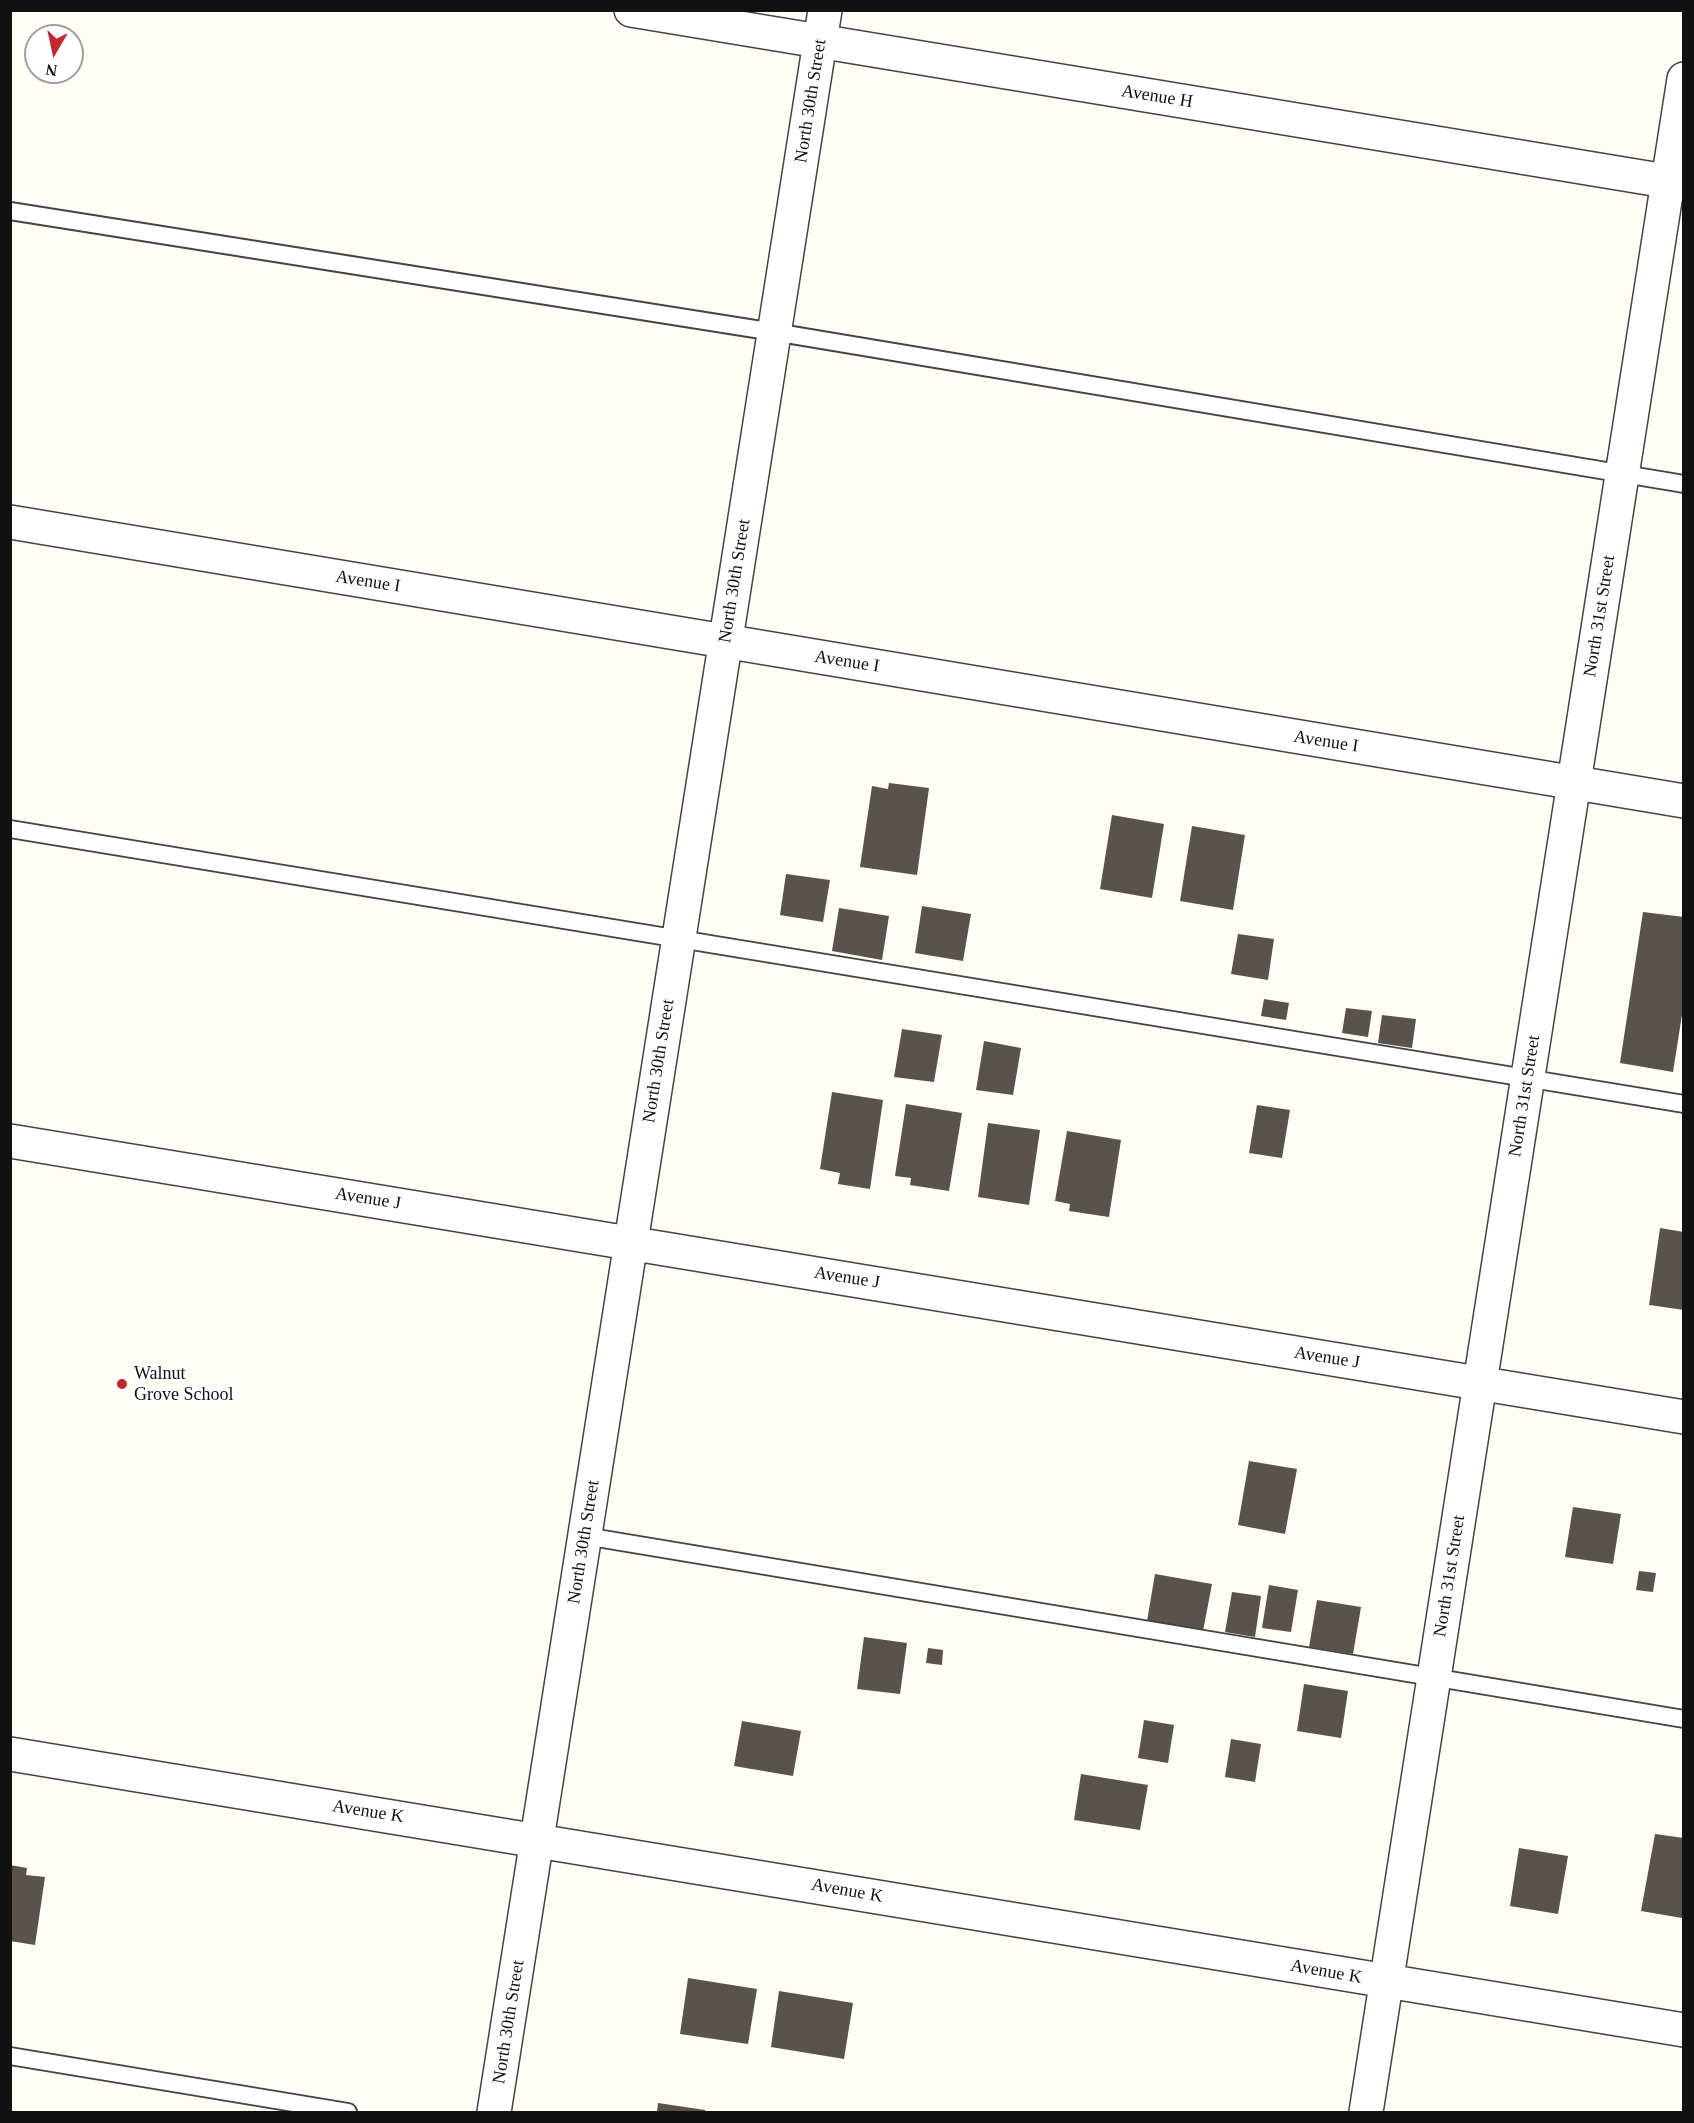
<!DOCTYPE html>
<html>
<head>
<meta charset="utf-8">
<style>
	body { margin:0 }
	#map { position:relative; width:1694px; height:2123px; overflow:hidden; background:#fffdf5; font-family:"Times New Roman",serif }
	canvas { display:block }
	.frame { position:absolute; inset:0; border:12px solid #111; pointer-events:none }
	.north { position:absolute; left:24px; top:24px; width:60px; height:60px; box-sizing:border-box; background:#fff; border:2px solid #a0a0a0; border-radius:50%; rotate:189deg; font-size:16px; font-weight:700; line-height:24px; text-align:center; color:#111 }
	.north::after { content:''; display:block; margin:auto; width:21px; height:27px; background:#c4262e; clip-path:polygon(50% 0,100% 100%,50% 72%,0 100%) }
</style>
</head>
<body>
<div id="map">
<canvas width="1694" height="2123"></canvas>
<div class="frame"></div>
<div class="north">N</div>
</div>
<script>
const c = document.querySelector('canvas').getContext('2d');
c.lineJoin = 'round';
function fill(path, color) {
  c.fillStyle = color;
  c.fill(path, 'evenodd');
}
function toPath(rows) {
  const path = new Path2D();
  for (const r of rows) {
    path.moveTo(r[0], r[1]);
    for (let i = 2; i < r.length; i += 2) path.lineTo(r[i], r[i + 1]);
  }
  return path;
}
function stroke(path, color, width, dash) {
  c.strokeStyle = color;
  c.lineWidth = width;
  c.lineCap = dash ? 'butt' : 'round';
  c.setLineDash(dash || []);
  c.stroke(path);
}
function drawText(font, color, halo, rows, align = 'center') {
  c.font = font + ' "Times New Roman",serif';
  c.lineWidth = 6;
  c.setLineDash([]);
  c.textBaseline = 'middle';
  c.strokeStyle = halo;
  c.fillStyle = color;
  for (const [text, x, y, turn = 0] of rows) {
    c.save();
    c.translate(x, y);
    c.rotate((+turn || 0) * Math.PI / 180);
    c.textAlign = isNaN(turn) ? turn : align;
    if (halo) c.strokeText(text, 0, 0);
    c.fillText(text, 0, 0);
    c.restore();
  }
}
fill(toPath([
	[889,783,929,788,917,875,860,867,872,786,888,789],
	[1112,815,1164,824,1152,898,1100,889],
	[1192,826,1245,835,1233,910,1180,901],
	[786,874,830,880,823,922,780,915],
	[922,906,971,914,963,961,915,953],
	[839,908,889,916,882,960,832,951],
	[1643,912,1684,917,1684,1002,1673,1072,1620,1063],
	[1238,934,1274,939,1268,980,1231,974],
	[1264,999,1289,1003,1286,1020,1261,1016],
	[1346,1008,1372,1011,1368,1037,1342,1033],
	[1382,1015,1416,1019,1412,1048,1378,1043],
	[902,1029,942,1035,934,1082,894,1077],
	[984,1041,1021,1048,1013,1095,976,1090],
	[832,1092,883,1100,870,1189,838,1184,840,1173,820,1169],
	[906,1104,962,1113,949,1191,910,1185,911,1178,895,1176],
	[1257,1105,1290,1110,1282,1158,1249,1153],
	[988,1123,1040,1130,1029,1205,978,1197],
	[1067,1131,1121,1140,1109,1217,1069,1211,1070,1204,1055,1201],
	[1660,1228,1684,1232,1684,1310,1649,1305],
	[1249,1461,1297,1469,1285,1534,1238,1525],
	[1573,1507,1621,1514,1613,1564,1565,1557],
	[1639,1571,1656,1573,1653,1592,1636,1590],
	[1155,1574,1212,1584,1203,1631,1147,1621],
	[1269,1585,1298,1590,1291,1632,1262,1628],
	[1232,1592,1261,1596,1255,1637,1225,1632],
	[1317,1600,1361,1607,1353,1654,1309,1647],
	[864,1637,907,1643,900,1694,857,1689],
	[928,1648,943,1650,942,1665,926,1663],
	[1304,1684,1348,1691,1341,1738,1297,1731],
	[1144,1720,1174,1725,1168,1763,1138,1758],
	[742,1721,801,1731,793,1776,734,1766],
	[1231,1739,1261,1744,1255,1782,1225,1777],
	[1081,1774,1148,1785,1140,1830,1074,1820],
	[1655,1834,1684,1838,1682,1918,1641,1911],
	[1519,1848,1568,1856,1558,1914,1510,1906],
	[10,1865,27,1868,26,1875,45,1877,35,1945,10,1941],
	[688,1978,757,1989,748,2044,680,2034],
	[779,1991,853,2003,844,2059,771,2047],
	[658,2103,705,2110,705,2112,657,2112]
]), '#5a524d');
const lane = toPath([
	[10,211,774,332,1684,484],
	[10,829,1684,1104],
	[585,1536,1684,1719],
	[10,2056,348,2112]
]);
const street = toPath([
	[631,10,1684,184],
	[10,522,1684,801],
	[10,1141,1684,1417],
	[10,1754,1684,2030],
	[494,2112,825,10],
	[1366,2112,1684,79]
]);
stroke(lane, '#444', 20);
stroke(street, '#444', 36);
stroke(lane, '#fff', 16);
stroke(street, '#fff', 33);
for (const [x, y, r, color] of [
	[122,1384,6,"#c4262e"]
]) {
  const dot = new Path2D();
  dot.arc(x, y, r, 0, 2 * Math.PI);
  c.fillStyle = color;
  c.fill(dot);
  stroke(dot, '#fff', 2);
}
drawText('18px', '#111', '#fff', [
	["Avenue H",1157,97,9],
	["North 30th Street",811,101,-81],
	["North 30th Street",735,581,-81],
	["Avenue I",368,582,9],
	["North 31st Street",1600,616,-81],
	["Avenue I",847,662,9],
	["Avenue I",1326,742,9],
	["North 30th Street",659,1061,-81],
	["North 31st Street",1525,1096,-81],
	["Avenue J",368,1199,9],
	["Avenue J",847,1278,9],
	["Avenue J",1327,1358,9],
	["North 30th Street",584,1542,-81],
	["North 31st Street",1450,1576,-81],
	["Avenue K",368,1812,9],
	["Avenue K",847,1891,10],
	["Avenue K",1326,1972,10],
	["North 30th Street",509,2022,-81]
]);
drawText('18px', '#111', '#fff', [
	["Walnut",134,1374],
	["Grove School",134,1395]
], 'left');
</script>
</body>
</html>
